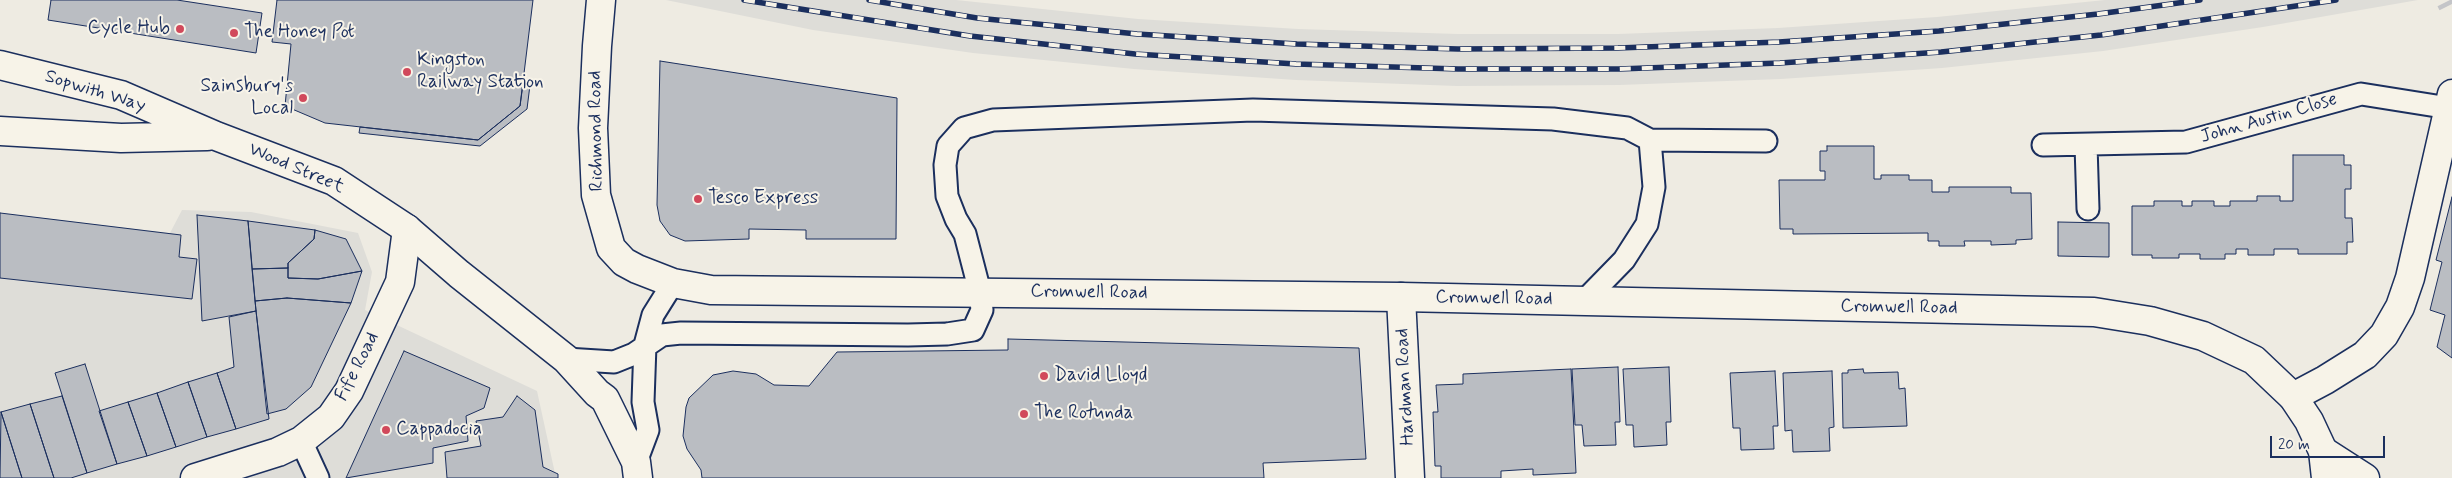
<!DOCTYPE html>
<html>
<head>
<meta charset="utf-8">
<style>
	body { margin:0 }
	#map { position:relative; width:2452px; height:478px; overflow:hidden; background:#eeebe2; font-family:Mynerve,sans-serif }
	canvas { display:block }
	.scale { position:absolute; left:2270px; top:436px; width:115px; height:22px; box-sizing:border-box; border:2px solid #1b2f5e; border-top:0; padding-left:6px; font-size:15px; line-height:18px; white-space:nowrap; color:#1b2f5e; -webkit-text-stroke:4px #f7f3e8; paint-order:stroke }
</style>
</head>
<body>
<div id="map">
<canvas width="2452" height="478"></canvas>
<div class="scale">20 m</div>
</div>
<script>
const c = document.querySelector('canvas').getContext('2d');
c.lineJoin = 'round';
function fill(path, color) {
  c.fillStyle = color;
  c.fill(path, 'evenodd');
}
function toPath(rows) {
  const path = new Path2D();
  for (const r of rows) {
    path.moveTo(r[0], r[1]);
    for (let i = 2; i < r.length; i += 2) path.lineTo(r[i], r[i + 1]);
  }
  return path;
}
function stroke(path, color, width, dash) {
  c.strokeStyle = color;
  c.lineWidth = width;
  c.lineCap = dash ? 'butt' : 'round';
  c.setLineDash(dash || []);
  c.stroke(path);
}
function drawText(font, color, halo, rows, align = 'center') {
  c.font = font + ' Mynerve,sans-serif';
  c.lineWidth = 4;
  c.setLineDash([]);
  c.textBaseline = 'middle';
  c.strokeStyle = halo;
  c.fillStyle = color;
  for (const [text, x, y, turn = 0] of rows) {
    c.save();
    c.translate(x, y);
    c.rotate((+turn || 0) * Math.PI / 180);
    c.textAlign = isNaN(turn) ? turn : align;
    if (halo) c.strokeText(text, 0, 0);
    c.fillText(text, 0, 0);
    c.restore();
  }
}
fill(toPath([
	[666,0,956,0,1138,19,1298,29,1458,34,1618,34,1778,28,1937,17,2105,0,2418,0,2263,27,2103,51,1942,68,1781,79,1619,85,1457,86,1296,80,1134,69,973,53,813,30],
	[182,210,251,212,358,233,372,272,365,310,537,391,556,478,0,478,0,213,170,233]
]), '#deddd8');
const building = toPath([
	[51,0,177,0,262,13,256,53,48,20,51,0],
	[277,0,533,0,520,106,478,140,325,123,285,106,291,44,272,42,277,0],
	[660,61,897,98,896,239,806,239,806,230,749,229,749,239,685,241,670,235,660,221,657,205,660,61],
	[523,84,530,85,527,109,480,146,359,133,360,127,478,140,520,106,523,84],
	[1827,146,1874,146,1874,179,1881,179,1881,175,1909,175,1909,180,1932,180,1932,192,1949,192,1949,187,2011,187,2011,193,2031,193,2032,239,2016,240,2016,244,1991,245,1991,241,1964,241,1965,246,1939,246,1939,241,1928,241,1928,233,1793,234,1793,229,1780,229,1779,180,1825,180,1825,171,1820,171,1820,151,1827,151,1827,146],
	[2293,155,2344,155,2344,165,2351,165,2351,189,2345,189,2345,218,2352,218,2353,242,2347,242,2347,254,2298,254,2298,249,2274,249,2274,255,2248,255,2248,249,2236,249,2236,254,2225,254,2225,259,2200,259,2200,254,2179,254,2179,258,2152,258,2152,255,2132,255,2132,206,2154,206,2154,201,2182,201,2182,206,2192,206,2192,201,2214,201,2214,206,2230,206,2230,201,2257,201,2257,196,2280,196,2280,201,2293,201,2293,155],
	[2452,197,2452,358,2437,347,2445,315,2430,310,2442,262,2436,260,2452,197],
	[0,213,181,235,179,257,197,259,192,299,0,278,0,213],
	[197,215,248,221,256,311,202,321,197,215],
	[248,221,315,230,314,239,288,263,288,268,252,269,248,221],
	[2058,222,2109,223,2109,257,2058,256,2058,222],
	[315,230,346,239,362,271,318,279,288,278,288,263,314,239,315,230],
	[288,268,288,278,318,279,362,271,351,303,287,298,255,301,252,269,288,268],
	[287,298,351,303,311,387,286,409,267,414,255,301,287,298],
	[256,311,269,419,236,429,217,373,234,367,229,317,256,311],
	[1008,339,1359,348,1366,459,1263,463,1264,478,702,478,701,470,687,449,683,436,686,407,689,398,713,375,733,371,756,374,774,385,809,386,837,352,1008,350,1008,339],
	[404,351,490,388,484,408,466,416,468,441,433,448,433,463,346,478,404,351],
	[85,364,117,464,87,473,55,373,85,364],
	[1618,367,1620,422,1615,422,1616,445,1584,446,1582,425,1575,425,1572,369,1618,367],
	[1669,367,1671,422,1666,422,1667,445,1634,447,1633,425,1626,425,1623,369,1669,367],
	[1571,369,1576,473,1533,475,1533,469,1501,471,1501,478,1441,478,1441,466,1435,466,1433,412,1438,412,1436,385,1463,384,1463,374,1571,369],
	[1863,369,1864,373,1898,372,1899,389,1905,388,1907,426,1843,428,1842,373,1848,373,1848,370,1863,369],
	[1775,371,1778,426,1773,426,1774,449,1741,450,1740,428,1733,428,1730,373,1775,371],
	[1832,371,1834,427,1829,428,1830,451,1793,452,1792,430,1785,431,1783,373,1832,371],
	[217,373,236,429,207,437,188,382,217,373],
	[188,382,207,437,176,447,157,393,188,382],
	[157,393,176,447,147,456,128,402,157,393],
	[62,396,87,473,71,478,54,478,30,404,62,396],
	[517,396,535,410,543,467,558,474,558,478,447,478,445,452,481,446,476,421,503,417,517,396],
	[128,402,147,456,117,464,99,411,128,402],
	[30,404,54,478,22,478,1,412,30,404],
	[1,412,22,478,0,478,1,412]
]);
fill(building, '#babdc2');
stroke(building, '#1b2f5e', 1);
stroke(toPath([
	[2450,0,2452,4]
]), '#c4c5c8', 28, [28, 14]);
const service = toPath([
	[1650,140,1766,141],
	[2043,145,2186,142,2361,94,2449,108],
	[2086,145,2088,209],
	[566,359,614,362,634,354,662,335,681,333,908,335,947,334,973,330,982,310,980,292,965,234,956,219,947,196,945,165,948,146,964,128,993,120,1253,110,1553,119,1627,128,1650,140,1654,187,1647,224,1624,260,1584,301],
	[301,441,318,478],
	[636,462,648,430,643,402,645,345,653,315,673,283]
]);
const minor = toPath([
	[1401,297,1410,478],
	[2293,397,2325,380,2365,355,2384,335,2400,307,2410,278,2452,94],
	[2323,451,2365,478],
	[195,478,278,452,301,441,331,417,349,391,400,282,407,229]
]);
const primary = toPath([
	[601,0,597,46,593,128,596,195,611,248,624,262,637,269,673,283,711,290,1401,297,2094,312,2150,321,2203,336,2254,360,2293,397,2309,421,2323,451,2326,478],
	[0,65,121,95,216,136,334,181,407,229,459,274,566,359,597,393,605,399,636,462,638,478],
	[0,131,121,138,207,136]
]);
stroke(service, '#1b2f5e', 25);
stroke(minor, '#1b2f5e', 31);
stroke(primary, '#1b2f5e', 31);
stroke(service, '#f7f3e8', 21);
stroke(minor, '#f7f3e8', 28);
stroke(primary, '#f7f3e8', 28);
const rail = toPath([
	[744,0,970,36,1135,54,1296,64,1458,69,1619,69,1780,63,1941,52,2101,35,2336,0],
	[869,0,977,18,1137,34,1297,44,1458,49,1618,48,1779,42,1939,31,2098,14,2200,0]
]);
stroke(rail, '#1b2f5e', 5.5);
stroke(rail, '#f7f3e8', 4, [11]);
for (const [x, y, r, color] of [
	[180,29,5,"#d1495b"],
	[234,33,5,"#d1495b"],
	[407,72,5,"#d1495b"],
	[303,98,5,"#d1495b"],
	[698,199,5,"#d1495b"],
	[1044,376,5,"#d1495b"],
	[1024,414,5,"#d1495b"],
	[386,430,5,"#d1495b"]
]) {
  const dot = new Path2D();
  dot.arc(x, y, r, 0, 2 * Math.PI);
  c.fillStyle = color;
  c.fill(dot);
  stroke(dot, '#f7f3e8', 2);
}
drawText('19px', '#1b2f5e', '#f7f3e8', [
	["Cycle Hub",170,29,"right"],
	["The Honey Pot",244,33],
	["Kingston",417,61],
	["Railway Station",417,83],
	["Sainsbury's",293,87,"right"],
	["Local",293,109,"right"],
	["Tesco Express",708,199],
	["David Lloyd",1054,376],
	["The Rotunda",1034,414],
	["Cappadocia",396,430]
], 'left');
drawText('19px', '#1b2f5e', '#f7f3e8', [
	["Sopwith Way",95,92,17],
	["John Austin Close",2269,119,-16],
	["Richmond Road",597,131,-91],
	["Wood Street",296,169,23],
	["Cromwell Road",1089,293,1],
	["Cromwell Road",1494,299,1],
	["Cromwell Road",1899,308,1],
	["Fife Road",358,367,-63],
	["Hardman Road",1406,387,-93]
]);
</script>
</body>
</html>
